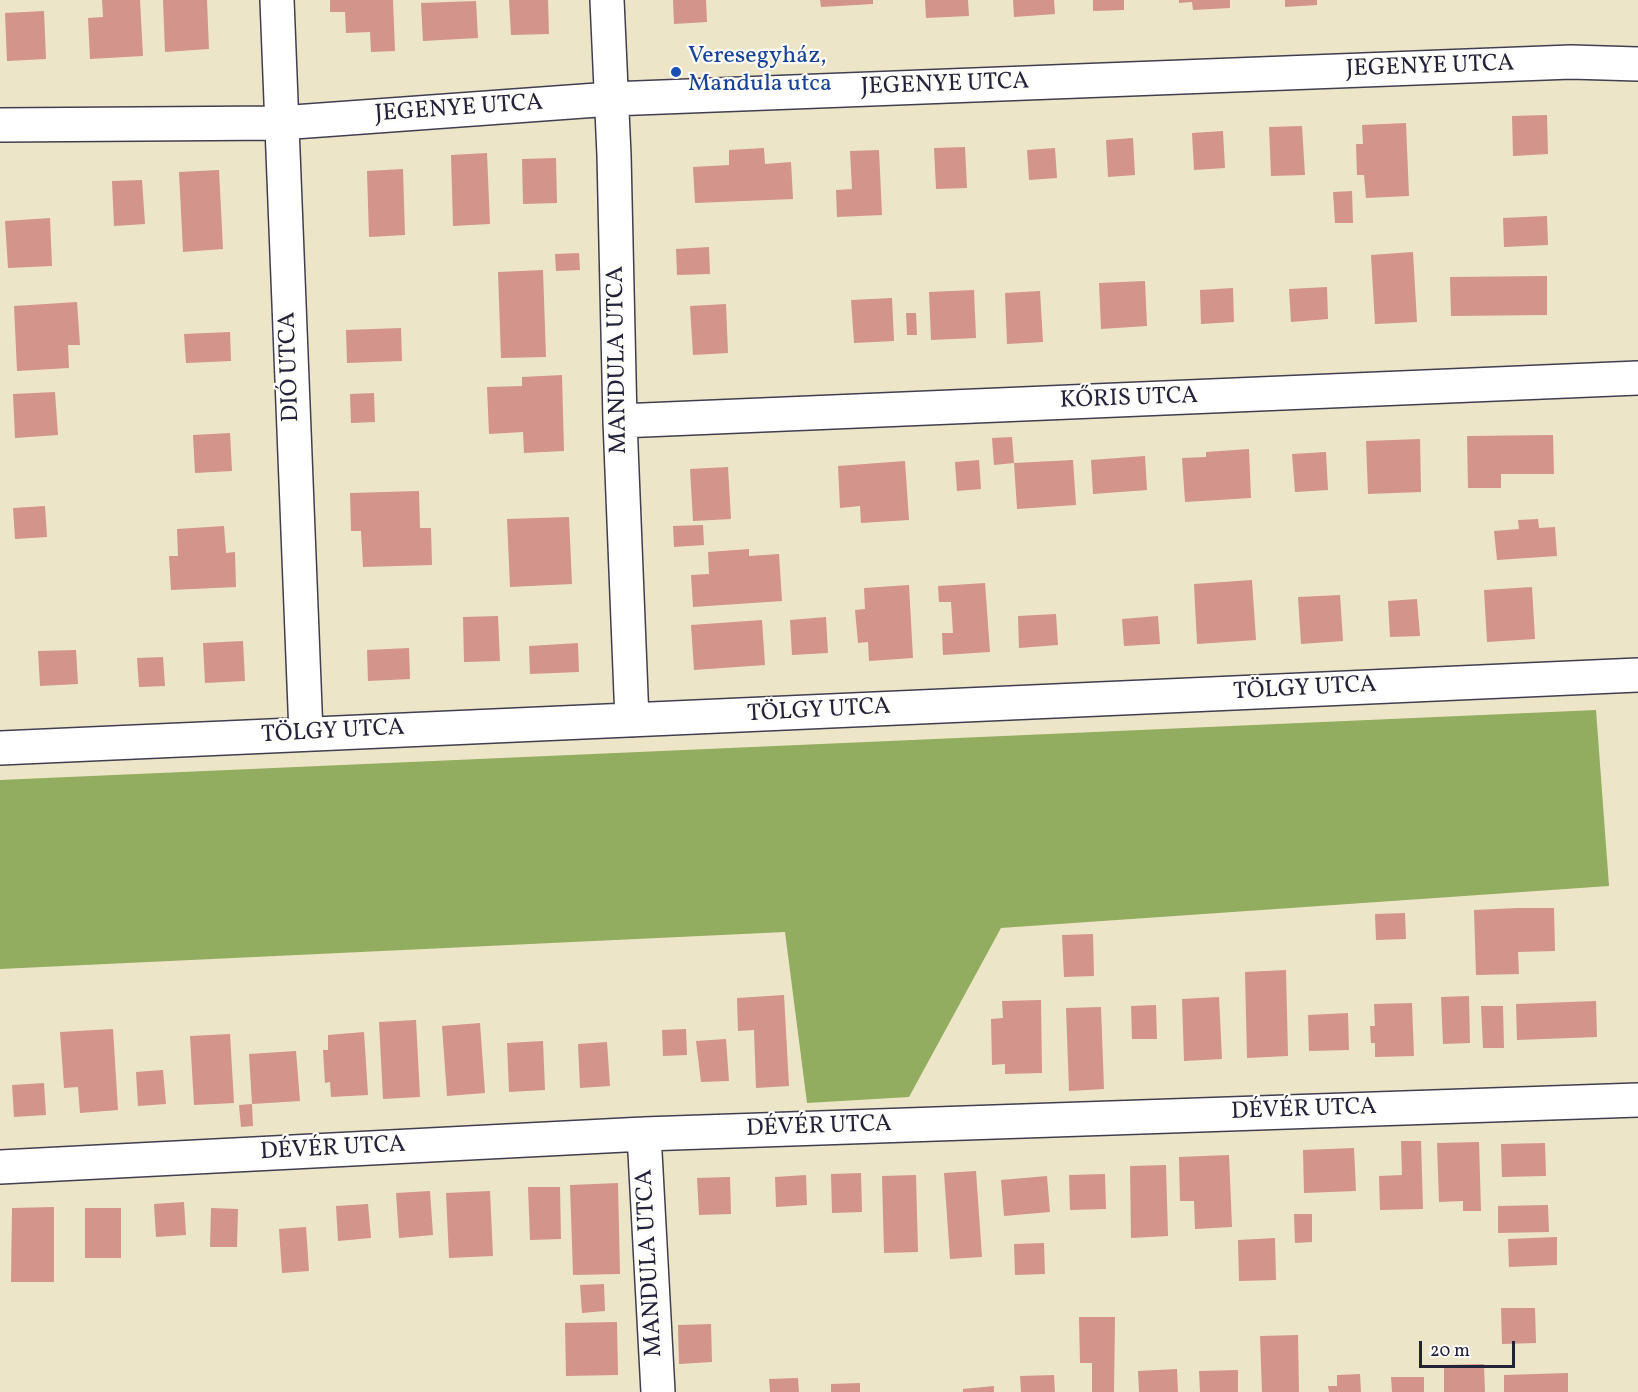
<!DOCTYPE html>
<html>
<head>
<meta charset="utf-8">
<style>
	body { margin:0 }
	#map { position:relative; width:1638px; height:1392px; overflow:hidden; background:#ede5c7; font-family:Vollkorn,serif }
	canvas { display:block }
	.scale { position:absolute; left:1419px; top:1341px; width:96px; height:27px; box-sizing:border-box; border:3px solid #22223b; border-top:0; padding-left:8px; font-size:18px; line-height:21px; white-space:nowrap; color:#22223b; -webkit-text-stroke:4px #fdfcf7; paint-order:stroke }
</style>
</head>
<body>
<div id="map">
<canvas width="1638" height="1392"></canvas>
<div class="scale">20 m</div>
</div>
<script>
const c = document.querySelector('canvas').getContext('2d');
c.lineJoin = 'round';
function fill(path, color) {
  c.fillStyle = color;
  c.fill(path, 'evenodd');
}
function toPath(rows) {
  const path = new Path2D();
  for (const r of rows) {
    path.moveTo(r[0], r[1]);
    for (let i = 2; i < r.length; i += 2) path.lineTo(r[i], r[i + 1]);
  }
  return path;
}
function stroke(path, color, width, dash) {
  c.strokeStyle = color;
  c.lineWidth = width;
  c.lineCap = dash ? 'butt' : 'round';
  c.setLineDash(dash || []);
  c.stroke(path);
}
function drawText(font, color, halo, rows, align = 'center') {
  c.font = font + ' Vollkorn,serif';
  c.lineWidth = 4.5;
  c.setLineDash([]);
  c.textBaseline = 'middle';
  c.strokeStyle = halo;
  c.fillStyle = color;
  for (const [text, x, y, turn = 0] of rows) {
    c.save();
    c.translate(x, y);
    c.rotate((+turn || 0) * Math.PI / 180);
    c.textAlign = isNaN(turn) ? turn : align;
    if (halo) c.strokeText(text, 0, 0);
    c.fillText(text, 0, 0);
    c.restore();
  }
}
fill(toPath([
	[1596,710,1609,886,1001,928,909,1097,807,1103,785,932,0,969,0,780]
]), '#93ad60');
fill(toPath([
	[102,0,140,0,143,56,90,59,88,18,103,17],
	[163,0,207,0,209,49,165,52],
	[330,0,393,0,395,51,371,52,370,32,346,33,345,12,330,12],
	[509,0,548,0,549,34,511,35],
	[673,0,706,0,707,22,674,24],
	[820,0,873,0,873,4,821,7],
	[925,0,968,0,969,16,926,18],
	[1013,0,1054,0,1055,14,1014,17],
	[1093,0,1124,0,1124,10,1093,11],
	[1179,0,1230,0,1230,8,1193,10,1192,2,1179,3],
	[1285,0,1317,0,1317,5,1285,7],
	[476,1,478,38,423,41,421,3],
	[44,11,46,59,7,61,5,13],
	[1547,115,1548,154,1513,156,1512,116],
	[1406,123,1409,196,1366,198,1364,175,1357,175,1356,144,1363,144,1362,125],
	[1302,126,1305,175,1271,176,1269,127],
	[1223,131,1225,168,1194,170,1192,133],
	[1133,138,1135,175,1108,177,1106,140],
	[965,147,967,188,936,189,934,148],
	[764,148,765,164,791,162,793,199,695,203,693,167,729,165,729,150],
	[1055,148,1057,178,1029,180,1027,150],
	[879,150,882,215,837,217,836,190,852,189,850,151],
	[487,153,490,224,453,226,451,155],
	[556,158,557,203,523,204,522,159],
	[403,169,405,235,369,237,367,171],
	[219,170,223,249,183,252,179,172],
	[142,180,145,224,114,226,112,181],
	[1352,191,1353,223,1335,223,1333,192],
	[1547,216,1548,245,1504,247,1503,218],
	[50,218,52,266,8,268,5,221],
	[709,247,710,274,677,275,676,249],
	[1413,252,1417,322,1375,324,1371,255],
	[579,253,580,270,556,271,555,254],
	[543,270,546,357,501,358,498,272],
	[1547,276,1547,315,1451,316,1450,277],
	[1145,281,1147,326,1101,329,1099,283],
	[1327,287,1328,319,1291,322,1289,289],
	[1233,288,1234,322,1201,324,1200,290],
	[974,290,976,338,931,340,929,292],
	[1040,291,1043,342,1007,344,1005,293],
	[892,298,894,341,854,343,851,300],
	[77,302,80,345,68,345,69,368,17,371,14,306],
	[726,304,728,353,693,355,690,306],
	[906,313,916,313,917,335,907,335],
	[401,328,402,361,347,363,346,330],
	[230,332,231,361,186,363,184,334],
	[562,375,564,451,524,453,523,432,489,434,487,387,522,386,522,377],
	[55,392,58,435,15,438,13,394],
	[374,393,375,422,351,423,350,394],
	[230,433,232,471,195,473,193,435],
	[1553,435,1554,474,1501,474,1501,488,1468,488,1467,436],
	[1012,437,1014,463,994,465,992,438],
	[1420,439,1421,492,1368,494,1366,441],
	[1249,449,1251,498,1185,502,1182,458,1206,457,1206,452],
	[1326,452,1328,490,1295,492,1292,454],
	[1145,456,1147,490,1093,494,1091,460],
	[979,460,981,489,957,491,955,462],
	[1073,460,1076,505,1017,509,1014,463],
	[905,461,909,520,861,523,860,506,840,508,838,466],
	[728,467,731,519,693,521,690,469],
	[419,491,420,528,431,528,432,565,363,567,361,531,351,531,350,493],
	[45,506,47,537,15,539,13,508],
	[569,517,572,584,510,587,507,519],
	[1538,519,1539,528,1555,527,1557,556,1497,560,1494,531,1519,529,1518,520],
	[703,525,704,545,674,547,673,526],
	[224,526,226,553,235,552,236,587,171,590,169,556,178,556,177,529],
	[749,549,749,556,779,554,782,601,693,607,691,575,709,574,708,552],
	[1252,580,1256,640,1197,644,1194,584],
	[985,583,990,652,943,655,942,633,953,633,951,602,939,602,938,586],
	[909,585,913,658,869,661,868,642,858,643,855,610,865,609,864,588],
	[1532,587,1535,639,1487,642,1484,590],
	[1340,595,1343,641,1301,644,1298,597],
	[1417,599,1420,636,1390,637,1388,601],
	[1056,614,1058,645,1019,648,1018,616],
	[498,616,500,661,464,662,463,617],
	[1158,616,1160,644,1124,646,1122,619],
	[826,617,828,653,792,655,790,620],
	[762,620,765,665,694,670,691,625],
	[243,641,245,681,205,683,203,643],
	[578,643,579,672,530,674,529,646],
	[409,648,410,679,368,681,367,650],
	[76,650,78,684,40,686,38,651],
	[163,657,165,686,139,687,137,658],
	[1517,908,1554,908,1555,951,1518,952,1519,974,1476,975,1474,910],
	[1405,913,1406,939,1376,940,1375,914],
	[1093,934,1094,976,1064,977,1062,935],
	[1286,970,1288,1056,1247,1058,1245,972],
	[784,995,789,1086,756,1088,754,1030,738,1031,737,998],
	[1469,996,1470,1043,1443,1044,1441,997],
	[1219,997,1222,1059,1184,1061,1182,999],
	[1041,1000,1042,1073,1005,1074,1005,1064,992,1065,991,1019,1003,1018,1002,1001],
	[1596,1001,1597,1037,1517,1040,1516,1004],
	[1412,1003,1414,1056,1375,1057,1375,1043,1371,1043,1370,1026,1375,1026,1374,1004],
	[1156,1005,1157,1039,1132,1039,1131,1006],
	[1481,1006,1503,1006,1504,1048,1483,1048],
	[1101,1007,1104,1089,1069,1091,1066,1008],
	[1348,1013,1349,1050,1309,1051,1308,1015],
	[416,1020,420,1097,383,1099,379,1022],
	[480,1023,485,1093,447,1096,442,1026],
	[113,1029,118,1110,80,1113,78,1087,64,1088,60,1032],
	[686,1029,687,1055,663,1056,662,1030],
	[364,1032,368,1095,331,1097,330,1082,325,1083,323,1050,328,1050,328,1035],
	[230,1034,234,1103,194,1105,190,1036],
	[726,1039,729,1081,701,1082,696,1041],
	[543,1041,545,1090,509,1092,507,1043],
	[607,1042,610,1086,580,1088,578,1044],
	[296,1051,300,1101,252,1104,253,1126,241,1127,239,1105,252,1104,249,1054],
	[163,1070,166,1104,138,1106,136,1072],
	[44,1083,46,1115,14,1117,12,1085],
	[1401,1141,1421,1141,1423,1209,1380,1210,1379,1176,1402,1175],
	[1479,1142,1481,1211,1463,1211,1463,1201,1439,1202,1437,1143],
	[1545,1143,1546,1176,1502,1177,1501,1144],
	[1354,1148,1356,1191,1304,1193,1303,1150],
	[1229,1155,1232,1227,1195,1229,1194,1201,1180,1201,1179,1157],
	[1166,1165,1168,1236,1131,1238,1130,1166],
	[976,1171,982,1257,950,1259,944,1173],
	[861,1173,862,1212,832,1213,831,1174],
	[1105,1174,1106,1209,1070,1210,1069,1175],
	[806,1175,807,1205,776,1207,775,1177],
	[916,1175,918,1252,884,1253,882,1176],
	[1047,1176,1050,1212,1004,1216,1001,1180],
	[730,1177,731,1214,699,1215,697,1178],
	[618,1183,620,1274,573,1275,570,1185],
	[528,1187,560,1187,561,1239,530,1240],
	[430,1191,433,1235,399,1238,396,1193],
	[490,1191,493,1256,449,1258,446,1193],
	[184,1202,186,1235,156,1237,154,1204],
	[368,1204,371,1238,338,1241,336,1206],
	[1548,1205,1549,1232,1498,1233,1498,1206],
	[54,1207,54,1282,11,1282,12,1208],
	[85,1208,121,1208,121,1258,85,1258],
	[211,1208,238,1209,237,1247,210,1247],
	[1294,1214,1312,1214,1312,1242,1295,1243],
	[306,1227,309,1271,282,1273,279,1229],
	[1557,1237,1557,1265,1509,1267,1508,1239],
	[1275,1238,1276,1280,1239,1281,1238,1240],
	[1044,1243,1045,1274,1015,1275,1014,1244],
	[604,1284,605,1311,582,1313,580,1285],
	[1501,1308,1535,1308,1536,1343,1502,1344],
	[1079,1317,1115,1317,1114,1392,1092,1392,1092,1363,1080,1363],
	[617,1322,618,1375,566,1376,565,1323],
	[711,1324,712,1362,679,1364,678,1325],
	[1298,1335,1299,1392,1262,1392,1260,1336],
	[1484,1364,1485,1392,1444,1392,1444,1365],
	[1177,1369,1178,1392,1139,1392,1138,1371],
	[1238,1370,1238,1392,1200,1392,1199,1371],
	[1568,1373,1568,1392,1504,1392,1504,1375],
	[1360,1374,1361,1392,1329,1392,1328,1386,1337,1386,1337,1375],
	[1054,1375,1055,1392,1021,1392,1020,1376],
	[1391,1377,1424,1377,1424,1392,1392,1392],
	[798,1378,799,1392,770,1392,769,1379],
	[860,1383,860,1392,831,1392,831,1384],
	[994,1386,994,1392,963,1392,963,1389]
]), '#d3948b');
const minor = toPath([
	[277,0,306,734],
	[607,0,614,155,620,421,632,720],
	[0,125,280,123,611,99,1571,62,1638,64],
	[620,421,1638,378],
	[0,748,1638,675],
	[644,1134,658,1392],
	[0,1167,644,1134,1638,1100]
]);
stroke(minor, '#403f50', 36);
stroke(minor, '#fff', 33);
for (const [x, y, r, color] of [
	[676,72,6,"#1a4fb4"]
]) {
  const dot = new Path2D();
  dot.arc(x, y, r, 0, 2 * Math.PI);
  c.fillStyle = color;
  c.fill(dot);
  stroke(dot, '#fdfcf7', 2);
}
drawText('24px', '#164399', '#fdfcf7', [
	["Veresegyház,",688,58],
	["Mandula utca",688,86]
], 'left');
drawText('24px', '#22223b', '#fdfcf7', [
	["JEGENYE UTCA",1430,68,-2],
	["JEGENYE UTCA",945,86,-2],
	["JEGENYE UTCA",459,110,-4],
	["MANDULA UTCA",619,360,-91],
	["DIÓ UTCA",291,367,-92],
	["KŐRIS UTCA",1129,400,-2],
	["TÖLGY UTCA",1305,690,-3],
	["TÖLGY UTCA",819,712,-3],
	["TÖLGY UTCA",333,733,-3],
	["DÉVÉR UTCA",1304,1111,-2],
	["DÉVÉR UTCA",819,1128,-2],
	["DÉVÉR UTCA",333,1150,-3],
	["MANDULA UTCA",651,1263,-93]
]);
</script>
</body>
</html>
